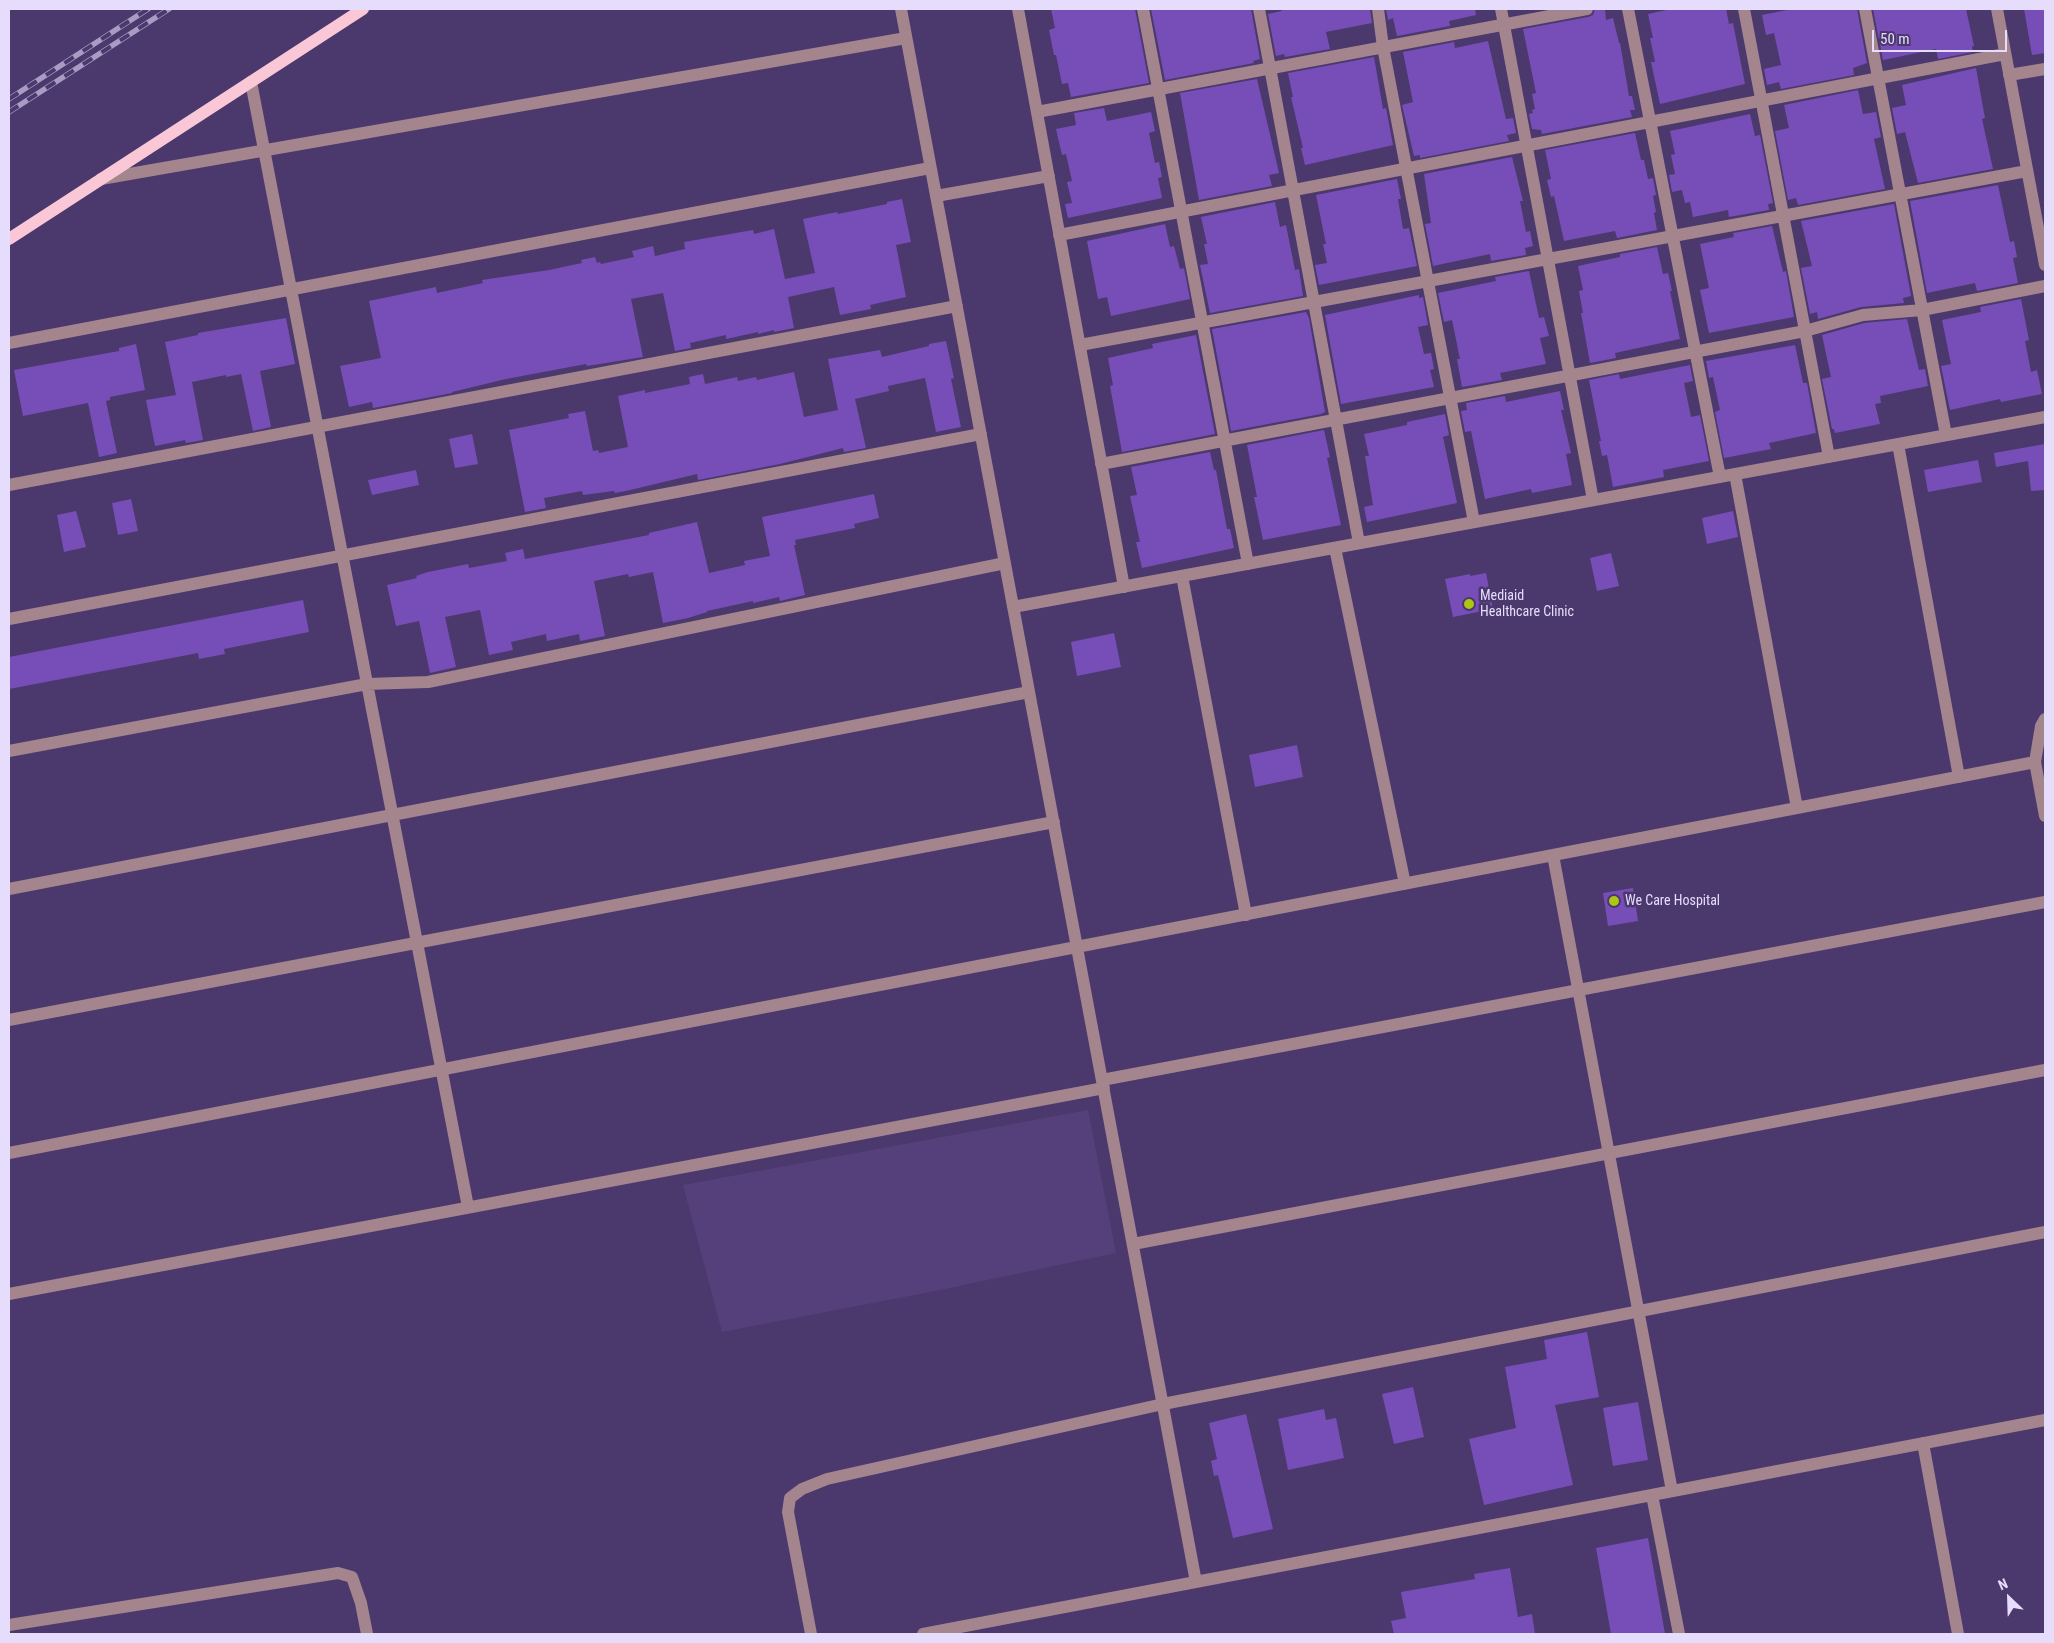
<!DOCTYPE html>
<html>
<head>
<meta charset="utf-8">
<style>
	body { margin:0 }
	#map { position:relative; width:2054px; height:1643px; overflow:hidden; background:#4b386d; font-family:"Roboto Condensed",sans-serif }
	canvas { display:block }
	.frame { position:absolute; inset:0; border:10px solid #e6dcfc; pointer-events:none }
	.north { position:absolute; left:1984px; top:1573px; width:50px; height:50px; -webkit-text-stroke:4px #4b386d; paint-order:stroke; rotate:336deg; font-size:14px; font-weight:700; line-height:20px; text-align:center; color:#e6dcfc }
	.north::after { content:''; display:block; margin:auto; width:18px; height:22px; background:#e6dcfc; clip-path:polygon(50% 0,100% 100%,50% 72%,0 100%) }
	.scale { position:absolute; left:1872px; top:30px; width:135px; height:22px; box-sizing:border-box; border:2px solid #e6dcfc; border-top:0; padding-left:6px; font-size:15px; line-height:18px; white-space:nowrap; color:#e6dcfc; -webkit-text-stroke:4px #4b386d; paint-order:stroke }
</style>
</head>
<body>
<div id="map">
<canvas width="2054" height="1643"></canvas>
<div class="frame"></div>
<div class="north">N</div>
<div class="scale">50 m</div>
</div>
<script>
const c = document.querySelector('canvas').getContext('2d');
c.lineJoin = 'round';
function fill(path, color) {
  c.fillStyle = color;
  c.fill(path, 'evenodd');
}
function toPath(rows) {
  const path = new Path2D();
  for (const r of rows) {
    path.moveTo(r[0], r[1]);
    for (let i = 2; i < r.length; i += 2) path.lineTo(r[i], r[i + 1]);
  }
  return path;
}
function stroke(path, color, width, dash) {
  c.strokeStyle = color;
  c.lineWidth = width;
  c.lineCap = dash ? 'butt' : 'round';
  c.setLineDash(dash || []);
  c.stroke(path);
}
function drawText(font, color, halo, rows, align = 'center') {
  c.font = font + ' "Roboto Condensed",sans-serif';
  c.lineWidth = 5;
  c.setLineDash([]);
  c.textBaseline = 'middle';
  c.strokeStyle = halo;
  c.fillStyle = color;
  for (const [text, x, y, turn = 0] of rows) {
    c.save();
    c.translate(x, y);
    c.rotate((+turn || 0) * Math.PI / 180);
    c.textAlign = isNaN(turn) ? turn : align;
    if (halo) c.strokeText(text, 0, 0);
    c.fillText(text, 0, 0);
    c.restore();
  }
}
fill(toPath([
	[1088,1110,1116,1253,935,1291,722,1332,683,1185]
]), '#56407c');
fill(toPath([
	[1051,9,1135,9,1149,83,1071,97,1068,83,1062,84,1056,55,1054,55,1049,30,1055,28],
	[1151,9,1251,9,1260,59,1253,61,1254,63,1165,80],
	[1281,9,1370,9,1372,23,1326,32,1330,49,1285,57,1284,54,1276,56,1268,14,1282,11],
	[1386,9,1475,9,1476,15,1449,21,1450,26,1397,36,1393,18,1388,20],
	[1595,9,1605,9,1606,20,1613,18,1619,43,1620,43,1629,96,1632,96,1635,110,1630,110,1632,117,1542,134,1541,130,1532,129,1529,114,1533,113,1532,110,1535,109,1532,94,1536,93,1523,29,1588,17,1593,15],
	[1671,9,1726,9,1729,24,1733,23,1745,84,1660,104,1651,62,1655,62,1650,38,1653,38,1648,14],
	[1792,9,1857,9,1867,63,1853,68,1854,75,1781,89,1779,82,1767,85,1764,69,1781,65,1774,33,1766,35,1762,15],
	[1873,9,1966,9,1974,46,1972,46,1973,52,1938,59,1936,49,1883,60],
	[2024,9,2045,9,2045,53,2032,55],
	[1488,41,1506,119,1513,118,1516,133,1507,135,1509,141,1420,158,1420,155,1414,156,1402,105,1413,102,1403,52,1454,42,1455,48],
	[1374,57,1383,109,1386,108,1393,145,1305,165,1301,148,1303,148,1291,97,1293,97,1288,73],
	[1976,68,1985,118,1982,119,1993,169,1918,183,1905,132,1897,134,1892,108,1906,105,1902,85],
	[1257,79,1279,173,1269,175,1272,186,1199,200,1180,93],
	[1858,90,1863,114,1876,112,1881,137,1874,139,1885,189,1798,205,1796,198,1788,200,1775,131,1789,128,1784,105],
	[1104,108,1107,121,1151,112,1155,131,1149,133,1155,163,1159,162,1162,177,1158,178,1162,198,1068,218,1065,204,1072,203,1067,182,1072,181,1066,154,1062,155,1056,129,1076,125,1074,113],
	[1750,114,1755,136,1760,135,1773,203,1768,204,1769,210,1729,217,1728,210,1693,217,1690,202,1685,203,1682,190,1672,192,1669,175,1675,174,1671,155,1675,154,1670,131],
	[1635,133,1641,160,1644,160,1648,179,1653,178,1656,195,1653,196,1656,212,1654,213,1657,230,1617,238,1615,231,1564,241,1554,196,1551,197,1547,180,1551,179,1545,150],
	[1512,157,1523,201,1520,201,1526,232,1530,231,1533,246,1525,248,1526,255,1491,261,1490,254,1433,266,1425,224,1431,223,1424,174],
	[1397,179,1401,199,1398,199,1403,229,1409,228,1417,266,1319,285,1315,265,1327,263,1323,244,1326,244,1316,195],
	[1998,185,2010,242,2014,241,2017,257,2013,258,2018,283,1977,291,1975,283,1927,293,1910,201],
	[902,199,911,242,896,245,906,297,870,305,871,309,840,315,834,287,788,297,794,328,774,332,774,330,758,334,758,332,726,339,726,335,690,343,691,348,675,351,663,293,631,299,643,357,587,366,586,364,506,379,452,392,452,393,373,408,372,402,349,407,340,366,381,358,369,301,436,287,437,293,483,283,482,280,549,270,582,263,581,260,595,257,597,263,600,262,601,264,634,257,632,251,653,246,655,256,685,249,684,242,753,230,754,234,774,229,785,279,815,273,803,219,837,212,838,214,887,204,887,202],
	[1275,202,1280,227,1286,225,1295,270,1299,269,1303,296,1210,313,1200,265,1208,264,1204,244,1207,244,1201,217],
	[1894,204,1911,296,1903,298,1904,303,1861,307,1818,319,1817,312,1810,314,1801,268,1812,266,1801,221],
	[1165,224,1170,247,1174,246,1180,269,1184,268,1190,299,1111,316,1107,297,1098,299,1087,241],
	[1772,226,1783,272,1786,271,1794,317,1709,333,1700,290,1709,288,1700,244,1734,237,1733,233],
	[1657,247,1663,274,1668,273,1672,291,1670,291,1680,339,1615,353,1616,358,1590,363,1581,313,1583,313,1579,291,1583,290,1578,266,1620,257,1620,254],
	[1529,271,1539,318,1544,317,1549,336,1540,338,1546,364,1500,373,1502,380,1462,387,1457,359,1460,359,1452,320,1444,322,1438,293,1496,281,1495,277],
	[1419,295,1419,298,1423,297,1428,325,1418,327,1424,354,1431,353,1434,369,1430,370,1434,387,1341,404,1325,315],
	[2021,299,2029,340,2025,341,2031,372,2037,370,2042,394,2001,402,2000,399,1950,410,1941,366,1951,364,1942,320,1981,312,1980,307],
	[1306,312,1309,318,1325,412,1321,414,1231,431,1212,329],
	[286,318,295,364,260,371,271,427,253,431,241,374,226,377,226,375,192,382,203,440,186,443,185,440,155,446,146,400,176,395,165,342,198,335,198,333],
	[1907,319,1919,370,1925,369,1928,386,1880,396,1881,403,1875,404,1880,424,1835,433,1834,429,1832,429,1822,379,1831,377,1822,335,1864,323],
	[1196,335,1215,434,1122,452,1110,386,1113,385,1108,358,1153,348,1152,344],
	[946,341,954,378,951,379,961,427,936,432,925,378,888,386,889,391,855,399,866,448,844,452,843,448,780,464,698,480,697,474,626,491,615,493,614,491,583,495,582,491,544,498,546,508,525,512,509,430,569,418,568,414,585,411,593,451,598,450,599,453,628,447,618,396,645,390,645,393,690,384,689,377,703,374,705,384,737,377,738,381,756,377,757,380,794,372,804,417,838,410,828,359,880,350,882,357,929,346,929,344],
	[136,344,145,390,110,397,110,400,106,401,117,453,99,457,88,403,23,416,14,370,119,351,119,348],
	[1795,345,1803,383,1807,383,1816,433,1769,443,1771,449,1724,458,1715,412,1720,410,1713,377,1709,378,1706,361],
	[1690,365,1693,381,1684,383,1691,417,1700,415,1709,461,1663,470,1664,477,1613,487,1607,455,1602,456,1599,441,1601,441,1589,380,1619,374,1620,379],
	[1560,391,1564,410,1561,410,1571,453,1566,454,1572,485,1532,493,1531,489,1485,499,1471,431,1465,432,1461,411,1467,410,1466,403,1505,396,1506,402],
	[1445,414,1449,435,1443,437,1457,503,1367,522,1364,507,1373,505,1365,456,1369,456,1364,434,1407,425,1407,422],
	[1324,430,1330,457,1327,458,1341,525,1263,540,1254,497,1257,497,1247,445],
	[472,434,478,464,455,468,449,439],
	[2045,444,2045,490,2031,491,2028,461,1996,467,1994,453],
	[1210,452,1214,470,1216,470,1227,529,1230,529,1234,548,1142,568,1136,542,1140,542,1130,496,1137,495,1131,467],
	[1978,460,1982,482,1928,492,1924,470],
	[416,470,419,485,372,495,368,480],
	[874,494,879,518,854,524,855,528,795,540,796,545,794,545,805,595,780,601,779,597,753,603,753,601,707,611,707,612,688,618,663,623,653,572,629,577,628,574,594,581,605,636,580,641,579,634,547,641,546,634,511,642,513,650,489,655,480,610,445,617,456,667,430,673,419,621,396,626,387,585,417,578,416,576,428,572,468,564,469,568,507,561,505,553,523,549,525,559,649,535,649,533,697,522,709,573,745,565,744,561,770,556,762,517],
	[131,499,138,531,118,535,112,503],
	[76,511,86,547,64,552,57,515],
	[1733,511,1738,537,1707,544,1702,518],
	[1611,553,1619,586,1597,591,1590,558],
	[1486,573,1493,609,1453,617,1445,579,1470,574,1470,576],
	[303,600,309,632,224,649,225,654,199,659,198,653,9,689,9,657],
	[1114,633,1121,667,1077,676,1071,642],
	[1297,745,1303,777,1255,787,1249,755],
	[1633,888,1638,921,1608,926,1603,893],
	[1587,1332,1599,1397,1555,1405,1573,1485,1484,1505,1469,1439,1516,1428,1505,1367,1547,1359,1544,1340],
	[1413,1387,1424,1437,1394,1444,1382,1394],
	[1638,1402,1648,1460,1613,1466,1603,1408],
	[1324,1409,1326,1420,1336,1418,1344,1458,1288,1470,1278,1419],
	[1246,1414,1273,1529,1233,1538,1218,1475,1214,1476,1211,1461,1217,1459,1209,1423],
	[1648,1538,1665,1634,1611,1634,1596,1548],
	[1510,1568,1518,1617,1532,1614,1535,1634,1394,1634,1391,1621,1406,1618,1401,1592,1475,1579,1474,1574]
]), '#774eb7');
stroke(toPath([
	[901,9,1196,1582],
	[1018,9,1124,587],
	[1143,9,1248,564],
	[1259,9,1359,543],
	[1378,9,1383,47,1474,522],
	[1501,9,1593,500],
	[1628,9,1720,477],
	[1744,9,1829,457],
	[1865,9,1946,435],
	[1997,9,2045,265],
	[2009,75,2045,69],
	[251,82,468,1207],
	[1037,112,1587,9],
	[101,179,906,38],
	[936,196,1049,176],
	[1059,235,2005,54],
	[9,343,930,168],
	[1080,345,2027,171],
	[1898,444,1959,777],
	[1101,464,1805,331,1863,315,1922,310,2045,286],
	[1735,474,1797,808],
	[9,485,957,306],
	[1335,548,1405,884],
	[1182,576,1246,915],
	[1013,607,2045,417],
	[9,619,981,434],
	[2045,719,2041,726,2035,762,2045,816],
	[9,751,367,684,428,682,1005,563],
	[1553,855,1672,1491],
	[9,889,1029,692],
	[9,1020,1054,822],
	[1102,1080,2045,902],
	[9,1153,2035,762],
	[1133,1244,2045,1070],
	[9,1294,1104,1088],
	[1923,1443,1958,1634],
	[1652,1495,1679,1634],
	[9,1625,338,1573,352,1577,361,1603,367,1634],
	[811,1634,788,1512,790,1498,802,1489,827,1479,1163,1404,2045,1232],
	[923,1634,2045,1420]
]), '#a4848d', 12);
stroke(toPath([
	[9,239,363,9]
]), '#fac7d6', 12);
const rail = toPath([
	[9,99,148,9],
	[9,112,169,9]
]);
stroke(rail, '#a99cc4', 5.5);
stroke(rail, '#4b386d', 4, [11]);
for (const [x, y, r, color] of [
	[1469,604,6,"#acc613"],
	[1614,901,6,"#acc613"]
]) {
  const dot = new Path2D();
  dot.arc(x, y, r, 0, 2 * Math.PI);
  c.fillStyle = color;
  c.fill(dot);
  stroke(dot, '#4b386d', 2);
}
drawText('14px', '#e6dcfc', '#4b386d', [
	["Mediaid",1480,596],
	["Healthcare Clinic",1480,612],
	["We Care Hospital",1625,901]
], 'left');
</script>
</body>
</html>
